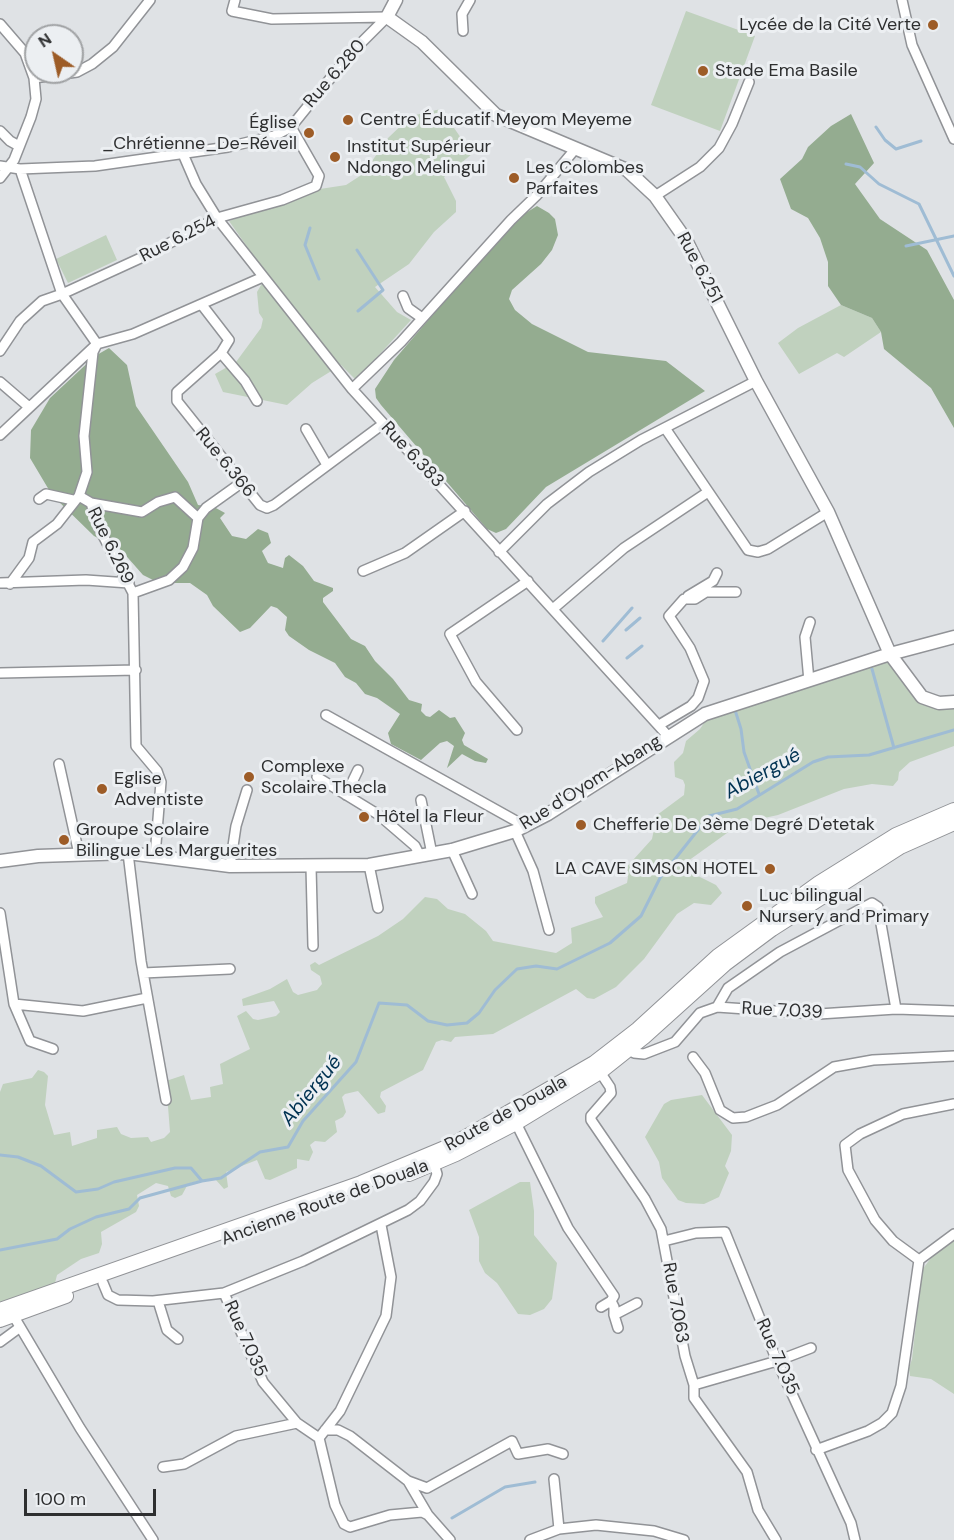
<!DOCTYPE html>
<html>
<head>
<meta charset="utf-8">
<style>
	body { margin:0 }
	#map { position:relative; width:954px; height:1540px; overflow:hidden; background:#dfe2e5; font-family:"DM Sans",sans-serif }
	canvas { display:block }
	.north { position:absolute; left:24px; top:24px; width:60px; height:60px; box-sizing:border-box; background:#eceff2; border:2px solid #a0a2a4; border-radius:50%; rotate:326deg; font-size:16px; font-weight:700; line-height:24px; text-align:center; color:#2e2f30 }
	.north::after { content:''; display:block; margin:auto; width:21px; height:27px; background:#9d5c27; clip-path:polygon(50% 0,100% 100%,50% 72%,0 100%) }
	.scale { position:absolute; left:24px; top:1489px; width:132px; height:27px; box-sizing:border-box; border:3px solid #2e2f30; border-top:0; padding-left:8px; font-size:18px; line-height:21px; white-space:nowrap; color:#2e2f30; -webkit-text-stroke:4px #eceff2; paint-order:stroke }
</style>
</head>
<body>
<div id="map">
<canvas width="954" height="1540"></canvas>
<div class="north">N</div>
<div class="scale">100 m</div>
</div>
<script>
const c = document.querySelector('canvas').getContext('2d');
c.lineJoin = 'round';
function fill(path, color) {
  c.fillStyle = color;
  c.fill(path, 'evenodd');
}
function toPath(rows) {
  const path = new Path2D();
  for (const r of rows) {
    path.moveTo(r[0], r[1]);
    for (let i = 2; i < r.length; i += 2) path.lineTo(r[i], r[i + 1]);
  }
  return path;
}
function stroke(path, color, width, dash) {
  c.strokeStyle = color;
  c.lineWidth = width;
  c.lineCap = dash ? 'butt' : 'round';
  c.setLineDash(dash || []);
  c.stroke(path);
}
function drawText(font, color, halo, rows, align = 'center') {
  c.font = font + ' "DM Sans",sans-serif';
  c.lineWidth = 6;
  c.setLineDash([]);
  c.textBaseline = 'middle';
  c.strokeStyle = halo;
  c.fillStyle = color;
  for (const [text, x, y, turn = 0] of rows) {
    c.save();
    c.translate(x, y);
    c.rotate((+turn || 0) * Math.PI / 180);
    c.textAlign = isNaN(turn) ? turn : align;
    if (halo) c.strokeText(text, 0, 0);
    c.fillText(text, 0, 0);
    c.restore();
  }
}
fill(toPath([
	[686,11,755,36,720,131,651,105],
	[441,109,472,154,444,177,456,201,456,212,434,232,409,264,375,287,397,312,411,320,356,380,341,365,312,383,287,405,223,392,215,374,236,362,261,328,263,319,259,313,257,292,267,275,229,221,320,189,346,185,363,174,388,138,411,116],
	[106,235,117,260,68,283,56,259],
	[841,305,872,318,881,332,844,357,837,353,799,374,778,343,798,328],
	[890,654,913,688,954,702,954,746,910,762,899,772,898,780,893,786,872,784,844,789,778,815,741,823,688,861,692,873,716,885,722,893,711,905,694,903,677,914,644,959,616,987,594,999,587,998,576,989,493,1034,455,1037,451,1042,442,1040,436,1042,423,1070,381,1092,380,1097,386,1106,385,1112,378,1114,358,1091,345,1094,342,1097,346,1112,343,1117,335,1121,337,1132,325,1142,315,1141,310,1145,313,1152,309,1161,297,1159,297,1168,270,1180,265,1179,257,1160,226,1172,228,1187,224,1189,216,1180,201,1180,188,1184,182,1195,175,1198,171,1196,168,1186,156,1183,137,1195,139,1206,136,1212,101,1232,102,1244,99,1253,81,1259,57,1275,55,1283,0,1302,0,1092,3,1084,32,1078,38,1070,44,1072,48,1076,45,1105,54,1135,70,1132,72,1146,97,1138,97,1130,117,1127,121,1134,131,1138,148,1137,151,1142,164,1138,170,1132,166,1081,184,1075,191,1100,211,1097,210,1087,223,1084,220,1064,250,1049,237,1016,246,1011,253,1019,258,1020,276,1016,280,1012,274,1001,243,1006,242,999,270,989,287,979,293,992,298,995,317,990,322,984,320,976,311,970,310,965,315,962,319,965,378,936,403,919,425,897,437,899,448,909,465,914,486,931,493,941,556,953,572,943,571,928,603,917,595,903,595,897,627,883,628,877,624,870,652,839,657,815,684,795,685,785,683,780,675,777,674,762,683,753,686,741,700,729,706,720],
	[702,1095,732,1135,731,1151,725,1166,729,1173,719,1197,704,1204,686,1203,678,1200,662,1178,659,1162,645,1137,664,1104,671,1100],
	[520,1182,530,1182,534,1211,534,1235,557,1263,552,1299,544,1309,530,1315,518,1314,497,1283,485,1273,479,1261,479,1237,469,1210],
	[954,1236,954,1394,931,1379,910,1376,909,1368,912,1359,922,1270,942,1243]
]), '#c0d1be');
fill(toPath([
	[851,114,874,163,855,184,880,219,927,250,954,300,954,428,931,388,884,349,881,332,872,318,841,305,828,286,828,262,820,238,808,218,791,209,780,179,802,159,808,147,831,126],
	[537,206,549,213,555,219,558,235,552,250,541,264,512,290,509,299,515,310,532,324,588,352,666,361,705,391,546,487,506,529,496,533,487,529,381,405,376,398,375,389,394,360,491,247,524,214],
	[109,348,127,365,136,406,188,482,198,505,214,507,225,513,220,518,232,536,246,539,258,529,268,533,271,543,262,551,268,563,283,568,285,558,289,555,303,566,314,581,333,588,333,591,323,598,323,602,351,639,365,646,375,661,393,679,409,700,422,704,421,711,426,716,430,717,439,710,450,718,455,717,465,733,462,740,464,745,488,759,486,763,475,761,462,754,447,768,454,746,447,741,440,743,421,760,391,744,388,733,400,714,377,698,365,694,356,683,345,677,335,663,309,650,289,636,285,630,287,617,277,608,271,606,250,628,240,632,213,606,207,595,190,583,159,583,143,575,121,550,94,536,52,495,30,458,31,430,50,398,95,356]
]), '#94ac90');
stroke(toPath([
	[876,127,885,140,896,149,921,141],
	[846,164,860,167,879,184,919,204,954,276],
	[310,228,305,245,319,279],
	[906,246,954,236],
	[357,250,383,290,358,311],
	[626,630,640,618],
	[603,641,632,608],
	[627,658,642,646],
	[872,669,894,748],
	[735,710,741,729,744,752,759,794],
	[0,1155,18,1157,41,1166,76,1192,98,1189,114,1182,175,1168,191,1168,202,1181,221,1178,260,1152,288,1147,303,1121,356,1062,379,1003,407,1005,428,1021,447,1025,467,1023,479,1013,495,990,517,969,536,966,557,969,610,943,641,916,660,878,709,816,737,809,813,762,828,757,869,755,954,730],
	[0,1250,57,1239,70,1229,96,1217,129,1209,140,1198,202,1181],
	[452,1518,505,1487,535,1482]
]), '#9fbcd4', 3);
const minor = toPath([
	[235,0,232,11,272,19,387,17],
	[902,0,912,45,954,139],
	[0,24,25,53,34,78,36,99,31,117,14,160,0,178],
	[463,31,462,14,470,0],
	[34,78,77,72,92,64,113,47,150,0],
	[0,131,10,141,19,146],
	[183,154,196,184,217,218,352,389,668,736],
	[0,166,20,169,95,166,228,147,274,136,291,127,350,54,387,17],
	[655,196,700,167,719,148,732,124,749,82],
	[403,296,408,308,422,318],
	[202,305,229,340,221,353,177,392,177,401,260,505,267,508,274,505,383,424],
	[0,351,20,321,42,301,62,294,145,256,217,218,282,200,316,186,319,176,291,127],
	[221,353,245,381,257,401],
	[0,382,29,407],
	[352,389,401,342,511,220,537,195,576,148],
	[665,428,748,550,758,552,768,549,828,512],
	[306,429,327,465],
	[0,435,97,344,62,294,20,169],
	[39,499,46,494,73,500],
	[91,503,142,512,158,502,175,497,198,518],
	[499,552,547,504,589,472,641,440,756,381],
	[363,571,405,553,465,511],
	[0,583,86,580,129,583],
	[10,584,29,558,33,542,57,524,79,496],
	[133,593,169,580,183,567,193,548,198,518,206,508,241,483],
	[688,596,713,581,717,573],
	[554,608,624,548,708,492],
	[0,673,136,670],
	[809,681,805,637,810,622],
	[326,715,525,826],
	[659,725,691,706,698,698,704,681,690,648,669,616,684,599,695,599,706,592,736,592],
	[517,730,476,682,450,634,528,581],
	[59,764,79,854],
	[317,777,379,815,415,846,420,856],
	[346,795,358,770],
	[421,800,432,854],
	[515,831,533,871,549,930],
	[452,850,472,894],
	[128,853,141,961,166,1100],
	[155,856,161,782,157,771,136,746,133,593,98,526,91,503,79,496,87,472,84,436,93,352,97,344,133,334,263,277],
	[369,865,378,908],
	[230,866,236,826,247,790],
	[311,867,313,946],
	[0,913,14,1004,83,1011,147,998],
	[143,973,230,969],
	[14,1004,30,1041,53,1049],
	[717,1007,728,988,780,952,872,903,878,907,896,1009],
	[631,1048,634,1053,644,1054,675,1042,700,1013,717,1007,819,1014,896,1009,954,1011],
	[693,1057,705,1073,720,1110,733,1118,746,1117,777,1105,834,1067,873,1060,954,1056],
	[600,1072,610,1087,611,1093,591,1116,591,1120,645,1199,661,1229,685,1356,694,1385,694,1398,747,1472,758,1510,776,1540],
	[516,1123,568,1228,614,1296,611,1301],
	[664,1241,696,1233,725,1232,777,1361,851,1523,855,1540],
	[919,1260,893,1241,875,1220,848,1170,845,1145,860,1134,903,1114,954,1104],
	[103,1283,108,1295,118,1300,153,1301,224,1293,303,1261,408,1210,420,1201,434,1182,437,1174,434,1164],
	[224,1293,263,1382,297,1423,319,1438,335,1505,344,1524,350,1527,390,1515,422,1512,428,1515,450,1540],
	[158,1301,167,1330,178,1339],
	[601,1307,611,1301,614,1307,614,1315],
	[13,1315,80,1428,153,1540],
	[618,1328,614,1315,637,1303],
	[0,1342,19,1328],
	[694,1385,777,1361,811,1348],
	[325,1430,338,1430,350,1436,408,1481,428,1515],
	[319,1438,340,1411,386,1316,391,1277,381,1225],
	[816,1450,868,1431,882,1423,892,1413,901,1386,919,1260,954,1234],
	[163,1467,184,1464,236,1436,297,1423],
	[554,1479,559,1529],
	[408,1481,427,1488,512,1441,518,1454,548,1449,563,1454],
	[530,1540,559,1529,596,1525,654,1531,684,1540]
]);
const secondary = toPath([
	[396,0,387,17,422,42,496,115,627,170,655,196,686,240,756,381,828,512,890,654,922,697,939,703,954,702],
	[0,861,38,856,128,853,230,866,369,865,452,850,515,831,548,814,705,714,890,654,954,637]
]);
const primary = toPath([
	[409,1174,456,1154,516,1123,600,1072,644,1037,725,964,772,929,900,847,954,823],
	[0,1310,361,1183,452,1145,594,1063,638,1029,718,956,819,883,896,835,954,810],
	[0,1320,66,1296]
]);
stroke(minor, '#919397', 12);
stroke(secondary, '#919397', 15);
stroke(primary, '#919397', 16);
stroke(minor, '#fff', 9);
stroke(secondary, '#fff', 12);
stroke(primary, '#fff', 14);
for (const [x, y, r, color] of [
	[933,25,6,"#9d5c27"],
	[703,71,6,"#9d5c27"],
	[348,120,6,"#9d5c27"],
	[309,133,6,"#9d5c27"],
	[335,157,6,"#9d5c27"],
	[514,178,6,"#9d5c27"],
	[249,777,6,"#9d5c27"],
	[102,789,6,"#9d5c27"],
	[364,817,6,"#9d5c27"],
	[581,825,6,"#9d5c27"],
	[64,840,6,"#9d5c27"],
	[770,869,6,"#9d5c27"],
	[747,906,6,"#9d5c27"]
]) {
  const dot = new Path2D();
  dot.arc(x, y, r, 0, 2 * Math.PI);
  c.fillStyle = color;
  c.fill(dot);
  stroke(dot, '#eceff2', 2);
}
drawText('18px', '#2e2f30', '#eceff2', [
	["Lycée de la Cité Verte",921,25,"right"],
	["Stade Ema Basile",715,71],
	["Centre Éducatif Meyom Meyeme",360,120],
	["Église",297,123,"right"],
	["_Chrétienne_De-Réveil",297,144,"right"],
	["Institut Supérieur",347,147],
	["Ndongo Melingui",347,168],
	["Les Colombes",526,168],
	["Parfaites",526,189],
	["Complexe",261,767],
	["Scolaire Thecla",261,788],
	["Eglise",114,779],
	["Adventiste",114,800],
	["Hôtel la Fleur",376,817],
	["Chefferie De 3ème Degré D'etetak",593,825],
	["Groupe Scolaire",76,830],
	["Bilingue Les Marguerites",76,851],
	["LA CAVE SIMSON HOTEL",758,869,"right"],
	["Luc bilingual",759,896],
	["Nursery and Primary",759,917]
], 'left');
drawText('18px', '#2e2f30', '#eceff2', [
	["Rue 6.280",335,74,-49],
	["Rue 6.254",178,239,-27],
	["Rue 6.251",699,268,62],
	["Rue 6.383",412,455,47],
	["Rue 6.366",225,463,51],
	["Rue 6.269",110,546,64],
	["Rue d'Oyom-Abang",591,783,-32],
	["Rue 7.039",782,1011,3],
	["Route de Douala",506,1114,-29],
	["Ancienne Route de Douala",325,1203,-20],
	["Rue 7.063",675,1303,80],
	["Rue 7.035",245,1339,66],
	["Rue 7.035",777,1357,66]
]);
drawText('italic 20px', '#003252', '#eceff2', [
	["Abiergué",763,774,-29],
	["Abiergué",312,1091,-51]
]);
</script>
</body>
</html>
